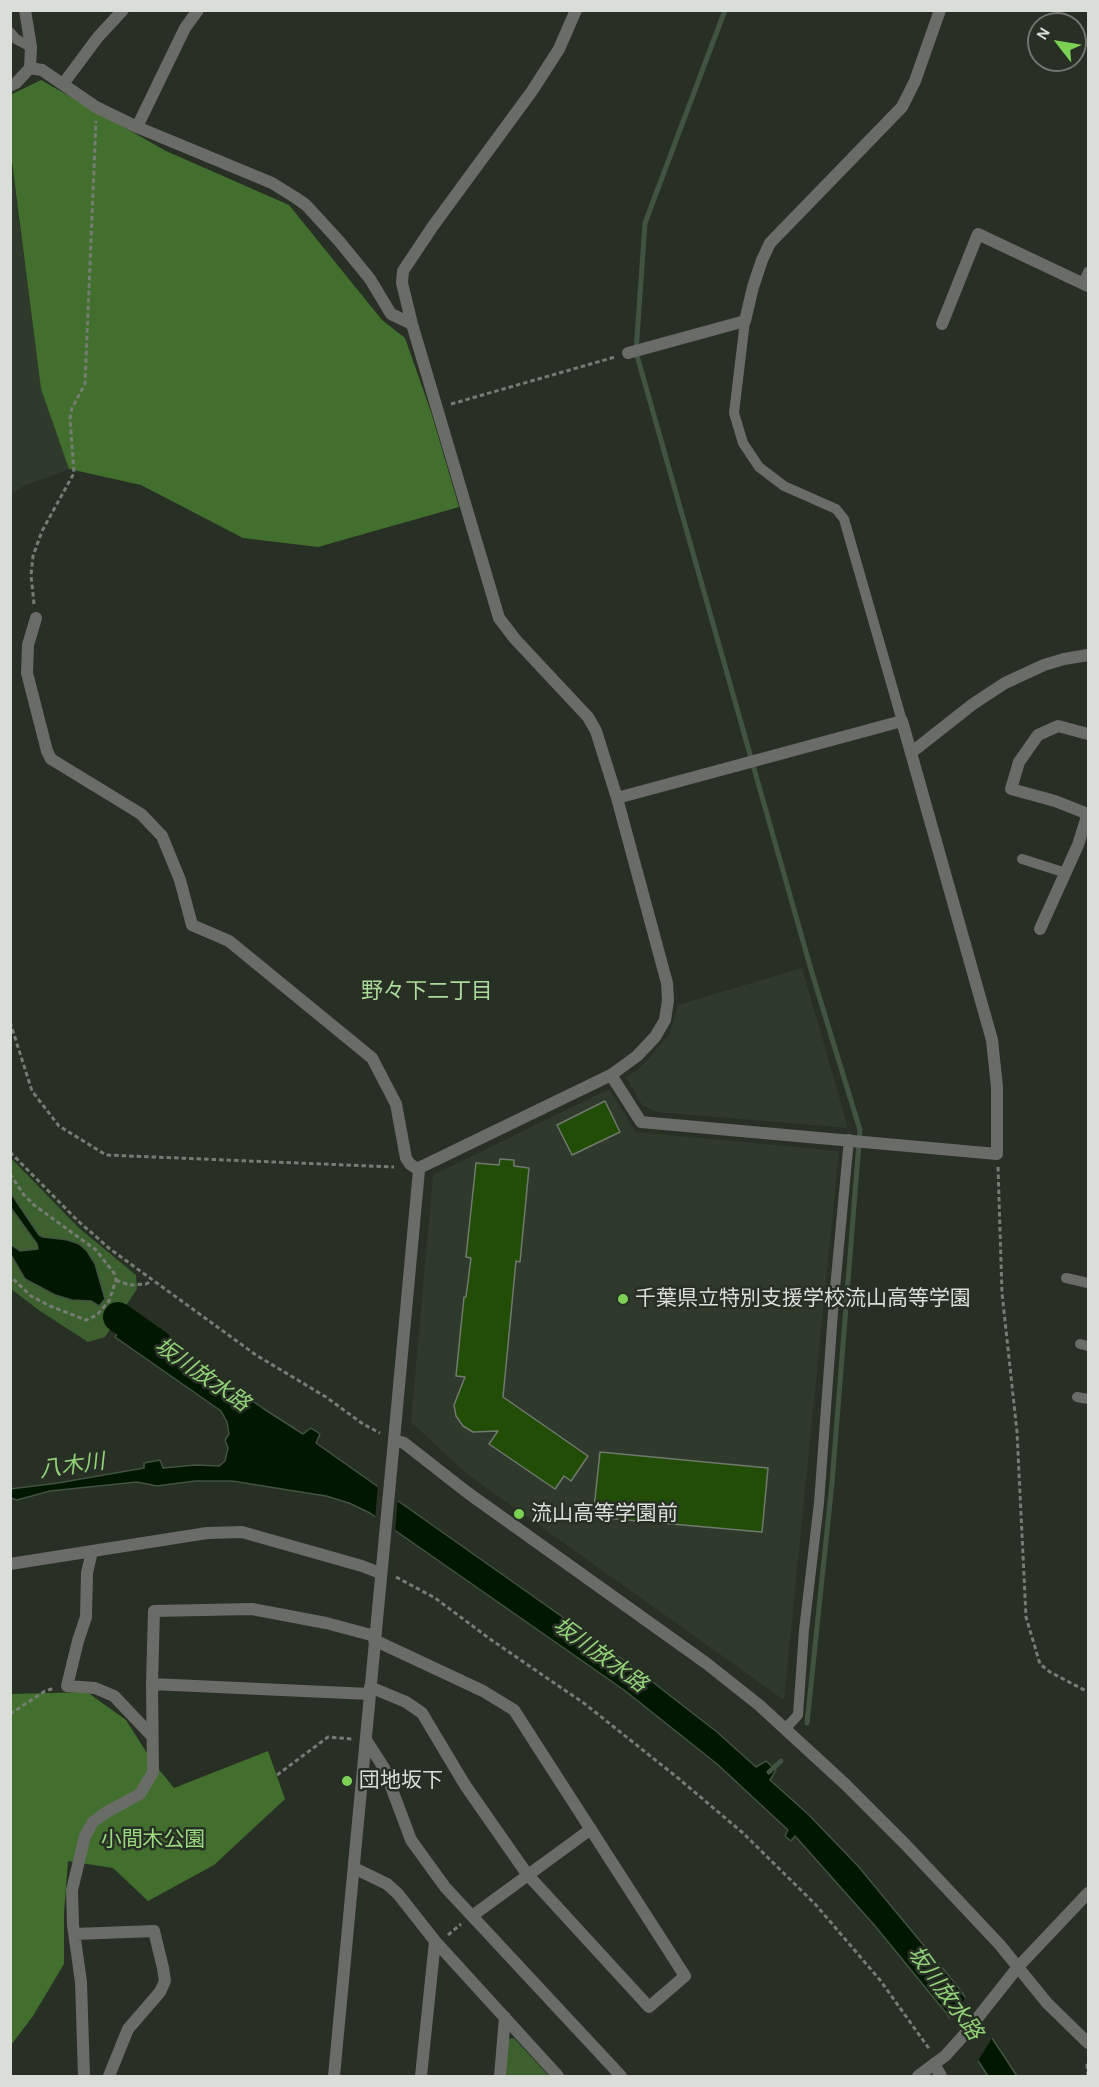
<!DOCTYPE html>
<html>
<head>
<meta charset="utf-8">
<style>
	body { margin:0 }
	#map { position:relative; width:1099px; height:2087px; overflow:hidden; background:#282f25; font-family:"Alegreya Sans",sans-serif }
	canvas { display:block }
	.frame { position:absolute; inset:0; border:12px solid #daded8; pointer-events:none }
	.north { position:absolute; left:1027px; top:12px; width:60px; height:60px; box-sizing:border-box; background:#282f25; border:2px solid #6f756d; border-radius:50%; rotate:301deg; font-size:16px; font-weight:700; line-height:24px; text-align:center; color:#daded8 }
	.north::after { content:''; display:block; margin:auto; width:21px; height:27px; background:#7cd155; clip-path:polygon(50% 0,100% 100%,50% 72%,0 100%) }
</style>
</head>
<body>
<div id="map">
<canvas width="1099" height="2087"></canvas>
<div class="frame"></div>
<div class="north">N</div>
</div>
<script>
const c = document.querySelector('canvas').getContext('2d');
c.lineJoin = 'round';
function fill(path, color) {
  c.fillStyle = color;
  c.fill(path, 'evenodd');
}
function toPath(rows) {
  const path = new Path2D();
  for (const r of rows) {
    path.moveTo(r[0], r[1]);
    for (let i = 2; i < r.length; i += 2) path.lineTo(r[i], r[i + 1]);
  }
  return path;
}
function stroke(path, color, width, dash) {
  c.strokeStyle = color;
  c.lineWidth = width;
  c.lineCap = dash ? 'butt' : 'round';
  c.setLineDash(dash || []);
  c.stroke(path);
}
function drawText(font, color, halo, rows, align = 'center') {
  c.font = font + ' "Alegreya Sans","Noto Sans JP",sans-serif';
  c.lineWidth = 5;
  c.setLineDash([]);
  c.textBaseline = 'middle';
  c.strokeStyle = halo;
  c.fillStyle = color;
  for (const [text, x, y, turn = 0] of rows) {
    c.save();
    c.translate(x, y);
    c.rotate((+turn || 0) * Math.PI / 180);
    c.textAlign = isNaN(turn) ? turn : align;
    if (halo) c.strokeText(text, 0, 0);
    c.fillText(text, 0, 0);
    c.restore();
  }
}
fill(toPath([
	[10,154,41,389,69,469,24,486,11,494],
	[802,968,848,1128,656,1112,642,1105,626,1077,640,1068,670,1034,678,1005],
	[609,1089,636,1132,839,1151,784,1700,467,1474,411,1422,433,1175]
]), '#2f3a2c');
fill(toPath([
	[10,1157,79,1228,136,1275,137,1289,105,1337,88,1342,40,1311,11,1289],
	[514,2038,549,2076,504,2076,508,2039]
]), '#3c602e');
fill(toPath([
	[41,80,166,151,289,205,382,320,405,338,431,412,459,507,318,547,243,538,141,485,69,469,41,389,11,154,10,95],
	[87,1692,126,1720,152,1761,174,1788,268,1751,285,1799,214,1865,148,1901,113,1868,68,1861,64,1913,64,1964,33,2016,11,2045,11,1694]
]), '#426f2e');
const water = toPath([
	[10,1192,39,1235,43,1237,68,1240,79,1244,87,1251,95,1264,105,1299,99,1306,91,1301,72,1300,55,1295,25,1279,11,1255,11,1245,20,1251,38,1249,37,1244,11,1208,10,1192],
	[131,1312,198,1364,264,1409,303,1434,311,1428,320,1434,316,1443,632,1666,717,1732,756,1767,766,1761,776,1770,770,1780,809,1815,858,1866,959,1988,1017,2076,988,2076,947,2014,875,1926,795,1836,791,1841,785,1836,788,1830,717,1764,624,1690,370,1513,349,1503,326,1496,232,1481,195,1481,157,1486,137,1482,50,1491,17,1500,11,1498,10,1489,58,1483,144,1468,144,1463,160,1460,163,1468,196,1465,219,1466,225,1461,228,1448,225,1440,229,1434,227,1422,221,1411,115,1337,131,1312]
]);
fill(water, '#021700');
stroke(water, '#435341', 1.5);
fill(toPath([
	[378,1484,398,1498,395,1534,375,1520],
	[967,1995,994,2035,976,2064,948,2022]
]), '#282f25');
stroke(toPath([
	[725,10,645,223,636,352,812,973,860,1130,832,1483,807,1723],
	[769,1772,781,1761]
]), '#435341', 5);
stroke(toPath([
	[118,1317,158,1345]
]), '#021700', 30);
const building = toPath([
	[605,1101,620,1132,572,1155,557,1125,605,1101],
	[500,1159,514,1160,514,1166,529,1168,520,1262,516,1261,503,1397,588,1456,571,1481,564,1476,555,1489,489,1444,498,1431,473,1432,463,1426,456,1416,454,1405,465,1377,456,1376,464,1297,466,1297,471,1258,466,1257,476,1163,499,1165,500,1159],
	[600,1452,768,1468,762,1532,593,1517,600,1452]
]);
fill(building, '#214d06');
stroke(building, '#71796e', 1.5);
stroke(toPath([
	[451,404,615,357],
	[34,604,31,575,33,556,42,531,74,473,70,419,72,408,85,384,96,121],
	[10,1022,32,1091,59,1126,106,1155,394,1167],
	[10,1152,77,1220,110,1249,256,1355,326,1397,363,1424,380,1433],
	[998,1167,1002,1293,1017,1432,1026,1617,1040,1664,1050,1672,1088,1692],
	[10,1174,24,1195,34,1205,96,1250,114,1273,116,1280,109,1301,97,1315,86,1320,50,1306,31,1296,10,1276],
	[116,1280,129,1285,146,1284,151,1281],
	[396,1577,435,1598,490,1639,585,1704,678,1778,743,1833,816,1905,880,1980,930,2050],
	[10,1714,45,1691,55,1688],
	[277,1775,328,1737,352,1739],
	[448,1935,461,1924],
	[1088,2076,1087,2065,1088,2062]
]), '#767c74', 3, [4.5, 3]);
stroke(toPath([
	[10,32,16,39,31,47],
	[1083,283,1088,272],
	[745,321,734,413,743,443,759,467,784,486,836,509,844,519,902,721],
	[1022,859,1066,873],
	[1066,1278,1088,1283],
	[1080,1344,1088,1346],
	[1077,1397,1088,1399],
	[785,1729,798,1715,804,1630,819,1503,834,1299,849,1139]
]), '#696c67', 10);
stroke(toPath([
	[30,68,42,70,96,107,137,127,272,183,296,198,306,205,339,241,370,279,391,314,412,324],
	[63,84,98,37,123,10],
	[10,86,16,83,30,68,31,47,25,10],
	[137,127,185,28,198,10],
	[942,324,978,234,1088,286],
	[628,353,745,321,753,287,762,260,770,243,902,107,915,81,940,10],
	[36,618,28,645,27,673,47,751,51,759,141,814,162,836,180,880,192,925,229,941,372,1058,396,1104,406,1158,410,1164,419,1170],
	[912,752,973,704,1005,683,1044,665,1064,659,1088,655],
	[1088,814,1055,801,1011,789,1019,762,1038,735,1058,726,1088,734],
	[1040,929,1078,845,1088,813],
	[611,1075,641,1122,997,1154,997,1087,992,1040,902,721,617,798],
	[394,1440,419,1170,421,1167,611,1075,637,1056,655,1037,665,1020,668,1000,667,983,617,798,596,731,588,717,515,639,499,618,412,324,402,283,403,271,433,226,532,91,559,49,576,10],
	[92,1551,87,1573,86,1617,78,1641,67,1686,95,1688,114,1696,151,1735],
	[10,1564,207,1533,242,1532,362,1566,380,1573],
	[152,1684,369,1694],
	[370,1687,406,1702,422,1713,465,1785,527,1874,649,2007,685,1976,514,1710,483,1691,374,1640],
	[366,1740,384,1768,411,1840,445,1887,621,2076],
	[354,1868,387,1884,398,1894,435,1941,558,2076],
	[472,1916,591,1829],
	[75,1934,154,1931,163,1968,165,1981,160,1992,128,2029,109,2076],
	[934,2064,941,2076],
	[84,2076,81,1982,73,1925,72,1890,85,1836,93,1822,105,1813,140,1794,153,1772,152,1684,154,1611,252,1609,326,1623,375,1636],
	[421,2076,435,1941],
	[500,2076,505,2017]
]), '#696c67', 12);
stroke(toPath([
	[334,2076,394,1440,404,1443,468,1493,706,1663,759,1705,845,1784,906,1845,1000,1945,1047,2003,1088,2043],
	[918,2076,945,2056,964,2035,1018,1967,1088,1893]
]), '#696c67', 12);
for (const [x, y, r, color] of [
	[623,1299,6,"#7cd155"],
	[519,1514,6,"#7cd155"],
	[347,1781,6,"#7cd155"]
]) {
  const dot = new Path2D();
  dot.arc(x, y, r, 0, 2 * Math.PI);
  c.fillStyle = color;
  c.fill(dot);
  stroke(dot, '#282f25', 2);
}
drawText('21px', '#daded8', '#282f25', [
	["千葉県立特別支援学校流山高等学園",635,1299],
	["流山高等学園前",531,1514],
	["団地坂下",359,1781]
], 'left');
drawText('21px', '#99da7e', '#282f25', [
	["小間木公園",153,1840]
]);
drawText('22px', '#abd999', '#282f25', [
	["野々下二丁目",427,991]
]);
drawText('italic 22px', '#93d378', '#282f25', [
	["坂川放水路",202,1375,35],
	["八木川",72,1466,-8],
	["坂川放水路",600,1655,36],
	["坂川放水路",945,1993,54]
]);
</script>
</body>
</html>
